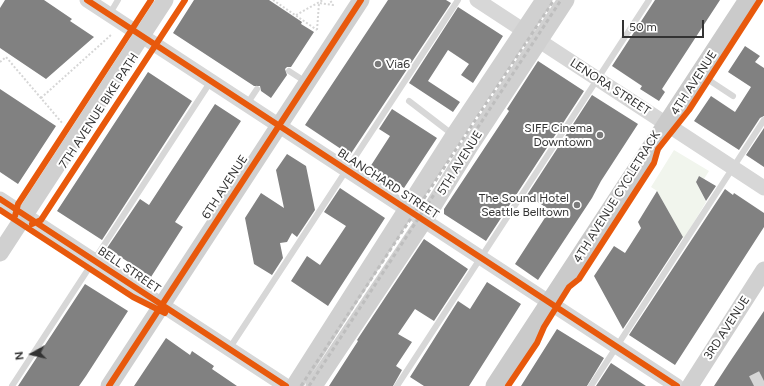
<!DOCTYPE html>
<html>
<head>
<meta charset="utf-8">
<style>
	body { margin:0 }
	#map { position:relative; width:764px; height:386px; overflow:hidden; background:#fff; font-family:Figtree,sans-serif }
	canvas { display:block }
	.north { position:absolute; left:12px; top:334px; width:40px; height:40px; -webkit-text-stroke:3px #fff; paint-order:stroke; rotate:262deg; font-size:11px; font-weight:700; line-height:16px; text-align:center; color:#333 }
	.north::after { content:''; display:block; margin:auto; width:14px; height:18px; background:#333; clip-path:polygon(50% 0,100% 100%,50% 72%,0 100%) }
	.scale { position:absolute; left:622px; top:20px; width:82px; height:18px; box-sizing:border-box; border:2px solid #333; border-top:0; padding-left:5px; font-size:12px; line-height:14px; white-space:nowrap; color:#333; -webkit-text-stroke:3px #fff; paint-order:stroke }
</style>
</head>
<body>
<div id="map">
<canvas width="764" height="386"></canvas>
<div class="north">N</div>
<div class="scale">50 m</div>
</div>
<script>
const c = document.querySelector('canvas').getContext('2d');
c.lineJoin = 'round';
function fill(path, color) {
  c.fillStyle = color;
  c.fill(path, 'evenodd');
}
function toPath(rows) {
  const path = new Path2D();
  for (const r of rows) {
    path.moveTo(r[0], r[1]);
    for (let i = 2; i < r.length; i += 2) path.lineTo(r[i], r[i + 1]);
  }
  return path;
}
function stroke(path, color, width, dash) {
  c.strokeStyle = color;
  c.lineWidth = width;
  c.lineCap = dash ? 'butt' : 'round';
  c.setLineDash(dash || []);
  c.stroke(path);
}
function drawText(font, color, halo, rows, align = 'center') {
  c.font = font + ' Figtree,sans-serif';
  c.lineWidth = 4;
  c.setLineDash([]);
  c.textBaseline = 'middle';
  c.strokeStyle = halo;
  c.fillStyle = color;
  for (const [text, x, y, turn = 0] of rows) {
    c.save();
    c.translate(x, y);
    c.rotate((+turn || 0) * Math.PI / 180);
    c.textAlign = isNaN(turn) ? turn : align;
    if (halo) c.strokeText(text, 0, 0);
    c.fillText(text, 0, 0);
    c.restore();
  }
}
fill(toPath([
	[674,150,709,171,704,179,699,176,696,182,706,202,684,239,657,191,651,187]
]), '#f1f5ed');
fill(toPath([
	[5,0,44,0,72,19,70,21,94,37,46,79,0,48,0,8],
	[194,0,269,0,302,22,301,24,314,32,291,67,287,67,285,69,287,75,271,98,261,91,260,86,254,86,173,33],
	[388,0,446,0,451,3,350,155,305,125],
	[655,0,720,0,662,89,665,92,659,101,640,89,642,86,612,66],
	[458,7,503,36,473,83,461,75,469,64,448,50,428,81,460,102,453,112,409,83],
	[745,46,760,56,755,62,764,68,764,116,760,118,739,150,694,121,711,96,735,112,751,87,728,72],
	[538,61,584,91,486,241,444,214,444,209,509,111,507,109],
	[148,72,192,101,102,240,57,211],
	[0,89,56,126,18,184,0,172],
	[592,95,638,124,601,181,592,198,538,280,515,264,550,210,527,195],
	[215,104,241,121,175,222,183,227,151,277,107,248,140,199,149,205],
	[392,109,437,138,404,188,370,167,390,136,379,129],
	[764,128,764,167,746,155],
	[287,154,306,166,315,210,297,237,292,233,287,242,280,243,283,258,272,275,254,264,245,218,261,193,284,208,276,170],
	[699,176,716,186,706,201,696,182],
	[340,188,385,218,328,306,291,281,307,256,320,265,346,226,324,212],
	[725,189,733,195,734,193,764,213,764,227,675,365,629,335],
	[657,191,683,237,623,329,594,276,614,246,625,253,641,228,638,222],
	[424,239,468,269,434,321,415,309,398,334,412,342,396,366,402,370,393,386,329,386,358,341,357,340],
	[487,282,521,304,469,386,424,386,410,377,458,301,470,309],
	[85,284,128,311,86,376,79,386,18,386],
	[764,311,764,386,714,386,729,363],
	[557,329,604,358,587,386,521,386],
	[166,338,190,355,192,351,214,366,212,369,237,386,134,386],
	[611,363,646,386,596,386]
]), '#818181');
stroke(toPath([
	[754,386,764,381]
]), '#d6d6d6', 22, [22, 11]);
stroke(toPath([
	[273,0,317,30],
	[296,15,323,0],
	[317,30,319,3,333,5,330,0],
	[0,62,6,57,63,124],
	[41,98,111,35]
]), '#d6d6d6', 2, [2, 2]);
stroke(toPath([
	[109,15,118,0],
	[289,71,306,82],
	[701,75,733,96],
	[409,101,452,134],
	[247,104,257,89],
	[229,349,458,0],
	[12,386,211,81],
	[397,386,649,0],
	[591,386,764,120]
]), '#d7d7d7', 6);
stroke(toPath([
	[87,0,677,386],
	[477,0,764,188],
	[0,199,286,386]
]), '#d7d7d7', 15);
stroke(toPath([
	[0,253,165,0],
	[109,386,361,0],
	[294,386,454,135,544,0],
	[314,386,424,221,470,146,566,0],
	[690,386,764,270]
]), '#d0d0d0', 17);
stroke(toPath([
	[495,386,748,0]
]), '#cacaca', 19);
stroke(toPath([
	[301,386,554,0],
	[309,386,561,0]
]), '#bebebe', 3, [4, 3]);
stroke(toPath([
	[87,0,677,386],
	[0,199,286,386],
	[0,210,133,297,165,313],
	[15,216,18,204,151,0],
	[32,224,41,220,185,0],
	[109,386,361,0],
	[508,386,537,343,544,327,569,287,579,279,654,163,658,149,689,110,760,0]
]), '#e8590c', 6);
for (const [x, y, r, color] of [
	[378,64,4,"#7a7a7a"],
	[600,135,4,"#7a7a7a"],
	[577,205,4,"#7a7a7a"]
]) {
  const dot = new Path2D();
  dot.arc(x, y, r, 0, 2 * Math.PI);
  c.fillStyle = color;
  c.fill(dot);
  stroke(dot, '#fff', 1.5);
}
drawText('12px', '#333', '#fff', [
	["Via6",386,64,"left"],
	["SIFF Cinema",592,128],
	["Downtown",592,142],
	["The Sound Hotel",569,198],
	["Seattle Belltown",569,212]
], 'right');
drawText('12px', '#333', '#fff', [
	["4TH AVENUE",694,83,-57],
	["LENORA STREET",610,87,33],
	["7TH AVENUE BIKE PATH",99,111,-57],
	["5TH AVENUE",460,163,-58],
	["BLANCHARD STREET",388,184,33],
	["6TH AVENUE",225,187,-57],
	["4TH AVENUE CYCLETRACK",617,197,-58],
	["BELL STREET",129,270,34],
	["3RD AVENUE",727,328,-57]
]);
</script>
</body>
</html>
